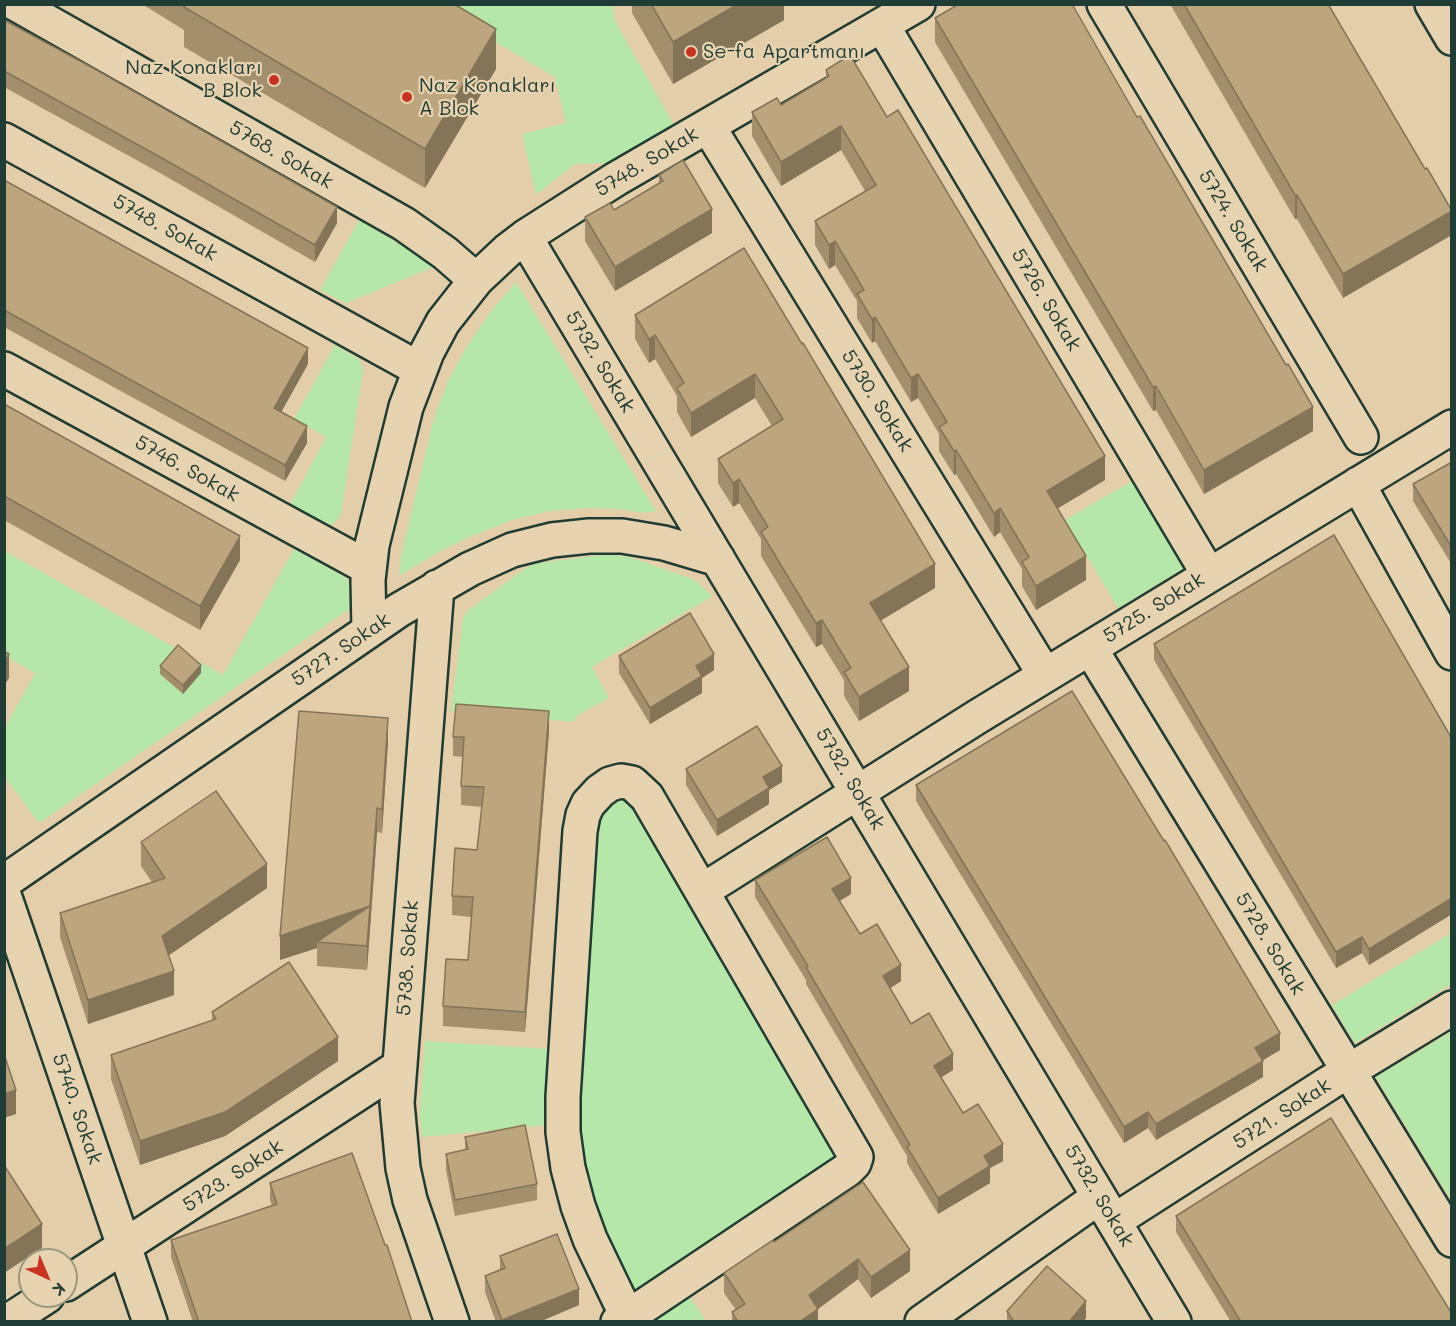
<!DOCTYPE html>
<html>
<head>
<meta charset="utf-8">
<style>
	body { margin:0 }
	#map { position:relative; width:1456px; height:1326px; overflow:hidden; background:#e4cda9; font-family:Mali,sans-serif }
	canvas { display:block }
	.frame { position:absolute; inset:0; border:6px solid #1f3d34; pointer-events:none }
	.north { position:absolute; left:18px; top:1248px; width:60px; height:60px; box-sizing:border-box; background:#e8d3b1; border:2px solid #98977f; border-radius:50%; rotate:136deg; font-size:16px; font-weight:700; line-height:24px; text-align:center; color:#1f3d34 }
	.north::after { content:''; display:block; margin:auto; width:21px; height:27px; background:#c8321e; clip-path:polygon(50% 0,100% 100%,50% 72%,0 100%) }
</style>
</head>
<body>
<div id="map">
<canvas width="1456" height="1326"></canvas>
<div class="frame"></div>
<div class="north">K</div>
</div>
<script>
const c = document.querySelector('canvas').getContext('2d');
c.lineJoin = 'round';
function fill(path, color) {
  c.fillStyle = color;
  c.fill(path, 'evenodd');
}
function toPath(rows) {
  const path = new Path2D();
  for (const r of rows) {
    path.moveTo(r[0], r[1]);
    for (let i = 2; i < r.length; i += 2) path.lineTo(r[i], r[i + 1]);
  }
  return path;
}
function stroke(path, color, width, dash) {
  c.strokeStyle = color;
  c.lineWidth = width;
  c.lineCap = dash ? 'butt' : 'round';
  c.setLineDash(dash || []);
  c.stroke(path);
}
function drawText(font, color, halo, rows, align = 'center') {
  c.font = font + ' Mali,sans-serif';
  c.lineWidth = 4.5;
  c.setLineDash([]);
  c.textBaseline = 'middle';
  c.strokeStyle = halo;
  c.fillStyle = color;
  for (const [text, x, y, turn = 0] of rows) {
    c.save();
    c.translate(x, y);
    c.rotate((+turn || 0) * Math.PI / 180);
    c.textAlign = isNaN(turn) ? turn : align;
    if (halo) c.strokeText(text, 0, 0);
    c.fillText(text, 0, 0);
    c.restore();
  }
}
fill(toPath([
	[432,5,612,5,615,21,674,125,606,163,575,164,536,195,522,134,566,123,555,77],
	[359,220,414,253,434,267,346,303,320,290],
	[516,282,656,511,645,513,619,509,589,508,550,511,512,520,472,536,439,552,399,576,401,556,433,422,447,383,467,346,491,311],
	[335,345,360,360,363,371,341,514,336,522,331,525,290,505,326,437,294,419],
	[1132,481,1184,568,1118,608,1065,520],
	[294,549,346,578,350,584,351,608,39,823,4,776,5,728,35,673,5,656,5,551,223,675],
	[611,554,629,557,693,579,713,596,592,667,609,698,578,715,573,722,451,711,463,618,467,611,527,567,538,563],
	[627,794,840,1160,638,1295,630,1293,606,1246,573,1129,597,810],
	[1451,933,1451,984,1355,1043,1332,1005],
	[1451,1032,1451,1200,1376,1077],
	[425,1041,551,1049,548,1125,422,1137,420,1113],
	[688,1294,706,1321,646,1322]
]), '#b5e8a8');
const minor = toPath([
	[16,4,404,224,445,253,476,280],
	[1104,4,1361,437],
	[1432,4,1452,38],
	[882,25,1209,575],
	[708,126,1045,675],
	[4,140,419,369],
	[525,237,1174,1322],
	[4,369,369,568],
	[1358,484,1452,653],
	[437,587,397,1103,403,1168,410,1200,452,1322],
	[369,630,368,580,372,545,406,407,427,352,443,322,476,280,508,250,525,237,616,179,918,4],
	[1090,648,1452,1240],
	[4,882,399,610,470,569,512,550,552,540,589,536,622,536,664,543,718,559],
	[702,891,977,717,1452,427],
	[4,895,150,1322],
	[1114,1221,1329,1083,1452,1008],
	[66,1284,400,1066],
	[7,1322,47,1296],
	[618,1322,627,1316,641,1308,847,1170,854,1163,856,1157,647,797,632,783,621,781,610,784,600,791,588,804,583,815,580,831,563,1097,563,1132,568,1168,578,1206,590,1239,627,1316],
	[922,1322,1099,1197]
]);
stroke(minor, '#1f3d34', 38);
stroke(minor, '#e8d3b1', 33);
fill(toPath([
	[142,4,454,4,496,69,425,188,184,47,184,30],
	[632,4,784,4,784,20,673,84,632,13],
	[1170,4,1328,4,1425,169,1343,298,1297,219,1295,219],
	[935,18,1313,431,1204,494,1156,410,1153,411,935,42],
	[4,20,337,223,315,262,160,173,4,87],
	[826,70,1105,480,1057,508,1086,580,1036,610,1022,586,1022,569,1000,532,994,537,956,474,954,475,939,451,939,434,918,398,911,402,875,341,872,343,857,318,857,301,835,265,829,269,815,245,815,221,865,191,841,150,781,186,752,136,752,112,781,105,826,78],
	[659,175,712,233,615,291,585,241,585,217,614,210,659,183],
	[4,180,308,364,281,412,307,443,285,481,4,327],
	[744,248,935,588,881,620,909,691,859,721,844,696,844,680,822,644,816,647,761,556,761,539,739,503,733,507,718,483,718,459,772,426,755,398,691,437,677,412,677,396,655,359,649,363,635,339,635,315],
	[4,404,240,560,200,630,4,520],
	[1452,462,1452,565,1413,501,1413,484],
	[1154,644,1452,739,1452,914,1369,965,1362,953,1336,968,1154,660],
	[619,656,714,670,702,678,702,693,650,724,619,673],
	[160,666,201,673,183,694,160,674],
	[549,731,525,1032,443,1026,443,1006,468,960,471,917,452,915,452,896,477,850,482,807,461,805,461,786,463,757,453,756,453,737],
	[388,742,382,833,377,832,367,970,317,966,317,948,280,960],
	[686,769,782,782,769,790,769,804,717,836,686,785],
	[916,785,1280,1050,1263,1060,1263,1077,1156,1140,1148,1128,1124,1143,916,801],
	[141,842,267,888,169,955,174,995,88,1024,60,937,60,913,152,882,141,866],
	[755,880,851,894,840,901,860,934,901,981,890,988,911,1024,953,1070,941,1077,963,1113,1003,1161,990,1168,990,1183,938,1214,907,1163,907,1156,806,984,806,980,755,897],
	[212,1012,338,1061,225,1136,140,1165,111,1079,111,1055,212,1020],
	[465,1137,537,1184,537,1200,455,1216,446,1170,446,1154,465,1150],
	[863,1182,910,1271,871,1298,858,1279,818,1309,818,1322,732,1322,732,1312,736,1310,724,1293,724,1273,774,1242],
	[270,1183,412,1322,193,1322,171,1257,171,1240,272,1206,270,1199],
	[1176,1216,1452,1322,1231,1322,1176,1232],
	[500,1256,579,1305,539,1322,496,1322,485,1292,485,1276,500,1269],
	[1007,1311,1086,1318,1083,1322,1007,1322]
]), '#a38f6c');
fill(toPath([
	[738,4,784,4,784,20,673,84,673,42],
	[496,29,496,69,425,188,425,149],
	[841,126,841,150,781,186,781,162],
	[1295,195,1297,195,1297,219,1295,219],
	[337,207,337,223,315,262,315,245],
	[712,209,712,233,615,291,615,267],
	[1452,211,1452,235,1343,298,1343,274],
	[835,241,835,265,829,269,829,245],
	[875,317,875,341,872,343,872,319],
	[655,335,655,359,649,363,649,339],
	[308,348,308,364,274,425,274,408],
	[755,374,755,398,691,437,691,413],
	[918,374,918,398,911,402,911,378],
	[1156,386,1156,410,1153,411,1153,387],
	[1313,407,1313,431,1204,494,1204,470],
	[307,426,307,443,285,481,285,465],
	[956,450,956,474,954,475,954,451],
	[1105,456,1105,480,1047,515,1047,491],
	[739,479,739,503,733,507,733,483],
	[1000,508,1000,532,994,537,994,513],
	[240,536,240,560,200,630,200,606],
	[1086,556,1086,580,1036,610,1036,586],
	[935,564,935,588,870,627,870,603],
	[822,620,822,644,816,647,816,623],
	[9,654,9,678,4,686,4,662],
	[714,654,714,670,702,678,702,693,650,724,650,708,696,666],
	[201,665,201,673,183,694,183,685],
	[909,667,909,691,859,721,859,697],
	[549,711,549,731,525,1032,525,1012],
	[388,718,388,742,382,833,382,809],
	[782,766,782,782,769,790,769,804,717,836,717,820,763,777],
	[377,808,377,832,367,970,367,946,317,942,317,948,280,960,280,936],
	[267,864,267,888,162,960,162,936],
	[851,878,851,894,832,905,832,889],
	[1452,898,1452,914,1369,965,1369,949],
	[1362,937,1362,953,1336,968,1336,952],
	[901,965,901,981,883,993,883,976],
	[174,971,174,995,88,1024,88,1000],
	[1280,1033,1280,1050,1255,1065,1255,1048],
	[338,1037,338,1061,225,1136,140,1165,140,1141],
	[953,1054,953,1070,934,1082,934,1066],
	[1263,1061,1263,1077,1156,1140,1156,1124],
	[16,1090,16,1114,4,1118,4,1094],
	[1148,1112,1148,1128,1124,1143,1124,1127],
	[1003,1144,1003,1161,990,1168,990,1183,938,1214,938,1198,984,1156],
	[42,1224,42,1248,4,1273,4,1249],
	[910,1250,910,1271,871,1298,871,1277],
	[858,1259,858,1279,818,1309,818,1322,799,1322,809,1295],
	[579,1289,579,1305,539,1322,502,1322,502,1320],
	[1086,1301,1086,1318,1083,1322,1068,1322]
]), '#847458');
const building = toPath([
	[186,4,454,4,496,29,425,149,184,7,186,4],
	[651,4,738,4,673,42,651,4],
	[959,4,1072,4,1137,117,1140,116,1286,365,1288,364,1313,407,1204,470,1156,386,1153,387,935,18,959,4],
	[1184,4,1328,4,1425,169,1427,168,1452,211,1343,274,1297,195,1295,195,1184,4],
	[4,20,93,68,337,207,315,245,160,157,4,71,4,20],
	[850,55,887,117,898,110,1105,456,1047,491,1086,556,1036,586,1022,562,1029,557,1000,508,994,513,956,450,954,451,939,427,947,422,918,374,911,378,875,317,872,319,857,294,864,290,835,241,829,245,815,221,876,185,841,126,781,162,752,112,777,98,781,105,829,76,826,70,850,55],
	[683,160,712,209,615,267,585,217,610,203,614,210,663,181,659,175,683,160],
	[4,180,308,348,274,408,307,426,285,465,4,310,4,180],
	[744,248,802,344,803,343,935,564,870,603,909,667,859,697,844,672,851,668,822,620,816,623,761,532,768,527,739,479,733,483,718,459,783,419,755,374,691,413,677,388,684,383,655,335,649,339,635,315,744,248],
	[4,404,240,536,200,606,4,496,4,404],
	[1452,462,1452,548,1413,484,1452,462],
	[1334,535,1452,739,1452,898,1369,949,1362,937,1336,952,1154,644,1334,535],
	[690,613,714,654,696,666,702,676,650,708,619,656,690,613],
	[178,645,201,665,183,685,160,666,178,645],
	[4,651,9,654,4,662,4,651],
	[1072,691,1164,841,1165,840,1280,1033,1255,1048,1263,1061,1156,1124,1148,1112,1124,1127,916,785,1072,691],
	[456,704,549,711,525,1012,443,1006,446,959,468,960,473,897,452,896,455,848,477,850,484,787,461,786,464,737,453,737,456,704],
	[299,711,388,718,382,809,377,808,370,906,280,936,299,711],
	[757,726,782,766,763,777,769,788,717,820,686,769,757,726],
	[216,791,267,864,162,936,174,971,88,1000,60,913,165,878,141,842,216,791],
	[827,837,851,878,832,889,860,934,877,924,901,965,883,976,911,1024,929,1013,953,1054,934,1066,963,1113,978,1104,1003,1144,984,1156,990,1166,938,1198,907,1147,910,1145,806,967,808,966,755,880,827,837],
	[370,906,367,946,317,942,370,906],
	[289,962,338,1037,225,1112,140,1141,111,1055,216,1019,212,1012,289,962],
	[4,1054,16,1090,4,1094,4,1054],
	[1331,1118,1452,1314,1452,1322,1241,1322,1176,1216,1331,1118],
	[525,1125,537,1184,455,1200,446,1154,468,1149,465,1137,525,1125],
	[352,1153,385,1245,387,1245,412,1322,199,1322,171,1240,277,1204,270,1183,352,1153],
	[4,1165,42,1224,4,1249,4,1165],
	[863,1182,910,1250,871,1277,858,1259,809,1295,818,1309,799,1322,738,1322,732,1312,745,1304,724,1273,773,1240,774,1242,863,1182],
	[557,1234,579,1289,502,1320,485,1276,505,1268,500,1256,557,1234],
	[1047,1266,1086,1301,1069,1322,1014,1322,1007,1311,1047,1266]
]);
fill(building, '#bda67d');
stroke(building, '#847458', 1.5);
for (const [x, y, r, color] of [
	[691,52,6,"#c8321e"],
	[274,80,6,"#c8321e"],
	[407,97,6,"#c8321e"]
]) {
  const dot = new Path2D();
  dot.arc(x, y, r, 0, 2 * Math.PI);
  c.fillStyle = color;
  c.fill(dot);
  stroke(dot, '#e8d3b1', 2);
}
drawText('20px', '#1f3d34', '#e8d3b1', [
	["Se-fa Apartmanı",703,52],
	["Naz Konakları",262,68,"right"],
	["B Blok",262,91,"right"],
	["Naz Konakları",419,86],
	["A Blok",419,109]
], 'left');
drawText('20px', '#1f3d34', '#e8d3b1', [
	["5768. Sokak",281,155,30],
	["5748. Sokak",647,162,-31],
	["5724. Sokak",1233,221,59],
	["5748. Sokak",165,228,29],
	["5726. Sokak",1046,300,59],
	["5732. Sokak",600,362,59],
	["5730. Sokak",877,401,58],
	["5746. Sokak",187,469,29],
	["5725. Sokak",1154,608,-32],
	["5727. Sokak",341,650,-34],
	["5732. Sokak",850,779,59],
	["5728. Sokak",1270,944,59],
	["5738. Sokak",408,958,-86],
	["5740. Sokak",77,1109,71],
	["5721. Sokak",1282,1114,-33],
	["5723. Sokak",233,1176,-33],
	["5732. Sokak",1099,1196,59]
]);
</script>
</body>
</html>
